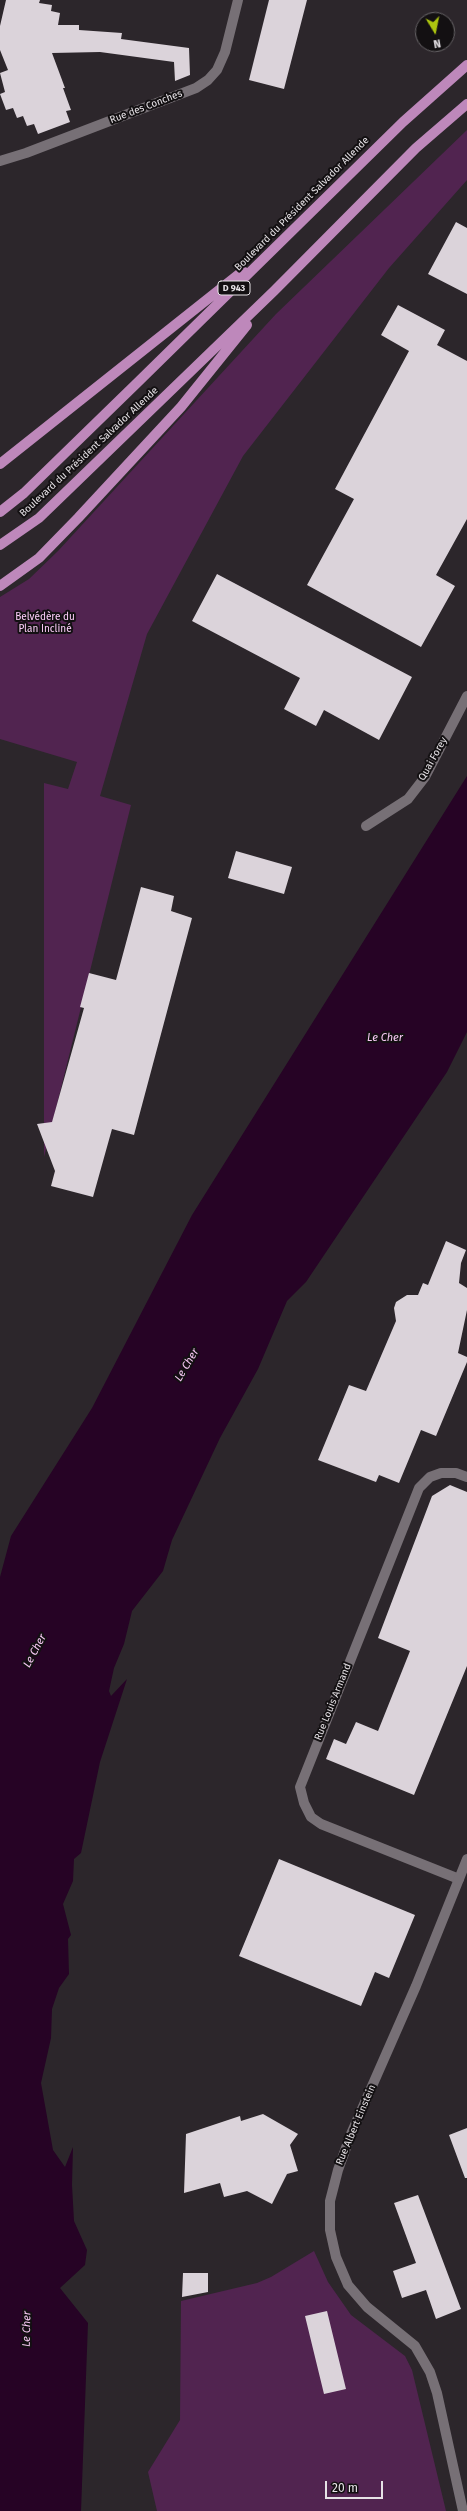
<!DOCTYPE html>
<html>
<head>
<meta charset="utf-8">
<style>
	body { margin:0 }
	#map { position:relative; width:467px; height:2511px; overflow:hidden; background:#2c262b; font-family:"Fira Sans",sans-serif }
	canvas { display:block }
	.north { position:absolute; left:415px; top:12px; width:40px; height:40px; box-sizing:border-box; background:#131012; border:1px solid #676467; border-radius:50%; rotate:170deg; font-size:11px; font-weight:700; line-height:16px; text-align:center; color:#e6e2e6 }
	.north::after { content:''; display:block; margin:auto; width:14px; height:18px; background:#adc60f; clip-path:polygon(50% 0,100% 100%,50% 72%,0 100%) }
	.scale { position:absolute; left:325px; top:2481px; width:58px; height:18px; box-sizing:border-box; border:2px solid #e6e2e6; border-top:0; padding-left:5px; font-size:12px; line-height:14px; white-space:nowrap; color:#e6e2e6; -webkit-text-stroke:3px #131012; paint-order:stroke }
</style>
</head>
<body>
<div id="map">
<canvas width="467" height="2511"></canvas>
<div class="north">N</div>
<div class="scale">20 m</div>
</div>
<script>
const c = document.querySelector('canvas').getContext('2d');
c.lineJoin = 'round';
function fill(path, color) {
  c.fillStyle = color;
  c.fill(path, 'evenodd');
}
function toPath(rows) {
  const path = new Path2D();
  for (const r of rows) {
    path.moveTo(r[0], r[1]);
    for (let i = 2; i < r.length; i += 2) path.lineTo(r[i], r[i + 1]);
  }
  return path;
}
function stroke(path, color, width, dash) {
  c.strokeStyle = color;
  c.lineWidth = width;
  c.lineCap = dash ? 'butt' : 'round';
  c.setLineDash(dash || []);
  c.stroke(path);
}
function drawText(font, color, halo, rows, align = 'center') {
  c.font = font + ' "Fira Sans",sans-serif';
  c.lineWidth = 4;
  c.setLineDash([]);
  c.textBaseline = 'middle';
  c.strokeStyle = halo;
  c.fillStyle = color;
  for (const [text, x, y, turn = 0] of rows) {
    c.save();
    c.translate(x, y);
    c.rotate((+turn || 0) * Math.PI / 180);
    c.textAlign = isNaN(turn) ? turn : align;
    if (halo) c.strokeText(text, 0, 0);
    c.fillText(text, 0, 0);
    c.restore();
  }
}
fill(toPath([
	[467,130,467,180,389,268,243,456,147,634,100,796,131,805,44,1157,44,783,68,789,77,762,0,739,0,597,29,579,58,551,276,314],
	[314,2251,328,2282,351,2315,405,2356,412,2370,446,2511,157,2511,148,2472,180,2420,181,2301,257,2283,271,2277]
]), '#512450');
fill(toPath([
	[467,776,467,1032,447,1072,306,1282,287,1301,258,1369,220,1438,172,1540,163,1571,132,1611,124,1644,114,1668,109,1691,111,1696,127,1679,100,1762,81,1853,74,1859,73,1881,63,1904,71,1935,68,1939,69,1974,59,1988,52,2009,51,2038,41,2083,53,2150,65,2167,73,2147,72,2185,74,2221,87,2250,85,2265,60,2288,88,2323,81,2511,0,2511,0,1577,11,1536,92,1408,192,1215]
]), '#260325');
fill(toPath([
	[6,0,40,0,39,3,52,5,51,11,60,13,58,25,79,25,79,30,122,33,121,39,189,48,190,75,175,81,174,62,100,52,52,53,65,88,63,88,71,110,66,111,70,122,38,134,34,124,27,126,23,116,17,118,13,108,6,110,0,94,5,92,0,73,8,70,0,50,0,26],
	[269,0,307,0,284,89,249,80],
	[456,222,467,228,467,294,428,274],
	[398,305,445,330,437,345,467,361,467,519,436,575,455,586,421,647,307,585,354,499,335,489,409,351,381,335],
	[217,574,412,677,379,740,324,710,316,726,284,709,300,678,192,621],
	[236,851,292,867,284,894,228,878],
	[141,887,174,896,171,911,192,918,134,1135,112,1129,93,1197,51,1186,55,1171,37,1124,52,1122,84,1008,80,1007,89,973,116,980],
	[446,1241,466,1250,461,1263,459,1283,467,1288,467,1310,458,1353,467,1357,467,1362,436,1436,421,1430,399,1483,379,1475,376,1482,318,1460,349,1385,366,1391,396,1321,394,1308,396,1302,407,1295,418,1295,423,1283,428,1285],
	[450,1485,467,1492,467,1666,414,1795,326,1759,334,1739,346,1744,356,1722,378,1731,410,1651,378,1638,432,1496],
	[279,1859,415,1915,389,1978,375,1972,361,2006,239,1956],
	[263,2114,298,2134,290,2145,298,2171,287,2174,272,2204,247,2191,224,2197,220,2183,184,2193,186,2134,240,2116,241,2121],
	[467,2128,467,2178,465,2178,449,2135],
	[418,2195,461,2309,436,2319,426,2290,402,2298,393,2271,416,2263,394,2203],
	[183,2273,208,2273,208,2292,182,2297],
	[327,2311,346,2389,324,2394,305,2316]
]), '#dbd3da');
stroke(toPath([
	[0,161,26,153,196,88,208,80,217,70,225,52,238,0],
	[366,826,408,799,425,777,467,696],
	[459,1879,321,1824,311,1817,304,1803,300,1787,419,1488,430,1477,441,1473,456,1473,467,1477]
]), '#777076', 10);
stroke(toPath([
	[463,2511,437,2393,430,2372,415,2346,367,2307,348,2285,336,2257,330,2230,330,2201,338,2170,351,2134,416,1986,467,1859]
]), '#777076', 10);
stroke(toPath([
	[0,464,243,271],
	[0,512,24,493,137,383,403,122,467,65],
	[0,545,39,518,274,291,416,148,467,104],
	[0,586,39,558,78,518,181,407,247,325]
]), '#be88bb', 10);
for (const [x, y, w] of [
	[234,288,32]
]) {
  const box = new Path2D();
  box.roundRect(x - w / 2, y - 7, w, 14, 3);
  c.fillStyle = '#131012';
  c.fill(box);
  stroke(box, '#e6e2e6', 1);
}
drawText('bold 9px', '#e6e2e6', null, [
	["D 943",234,288]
]);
drawText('10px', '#e6e2e6', '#131012', [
	["Rue des Conches",146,107,-21],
	["Boulevard du Président Salvador Allende",302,204,-45],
	["Boulevard du Président Salvador Allende",89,452,-43],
	["Quai Forey",433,759,-61],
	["Rue Louis Armand",333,1702,-68],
	["Rue Albert Einstein",356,2125,-67]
]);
drawText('10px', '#fdcefa', '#131012', [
	["Belvédère du",45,617],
	["Plan Incliné",45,629]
]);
drawText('italic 11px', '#f8c9f5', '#131012', [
	["Le Cher",385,1038],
	["Le Cher",187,1365,-59],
	["Le Cher",35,1651,-62],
	["Le Cher",27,2329,-89]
]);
</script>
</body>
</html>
